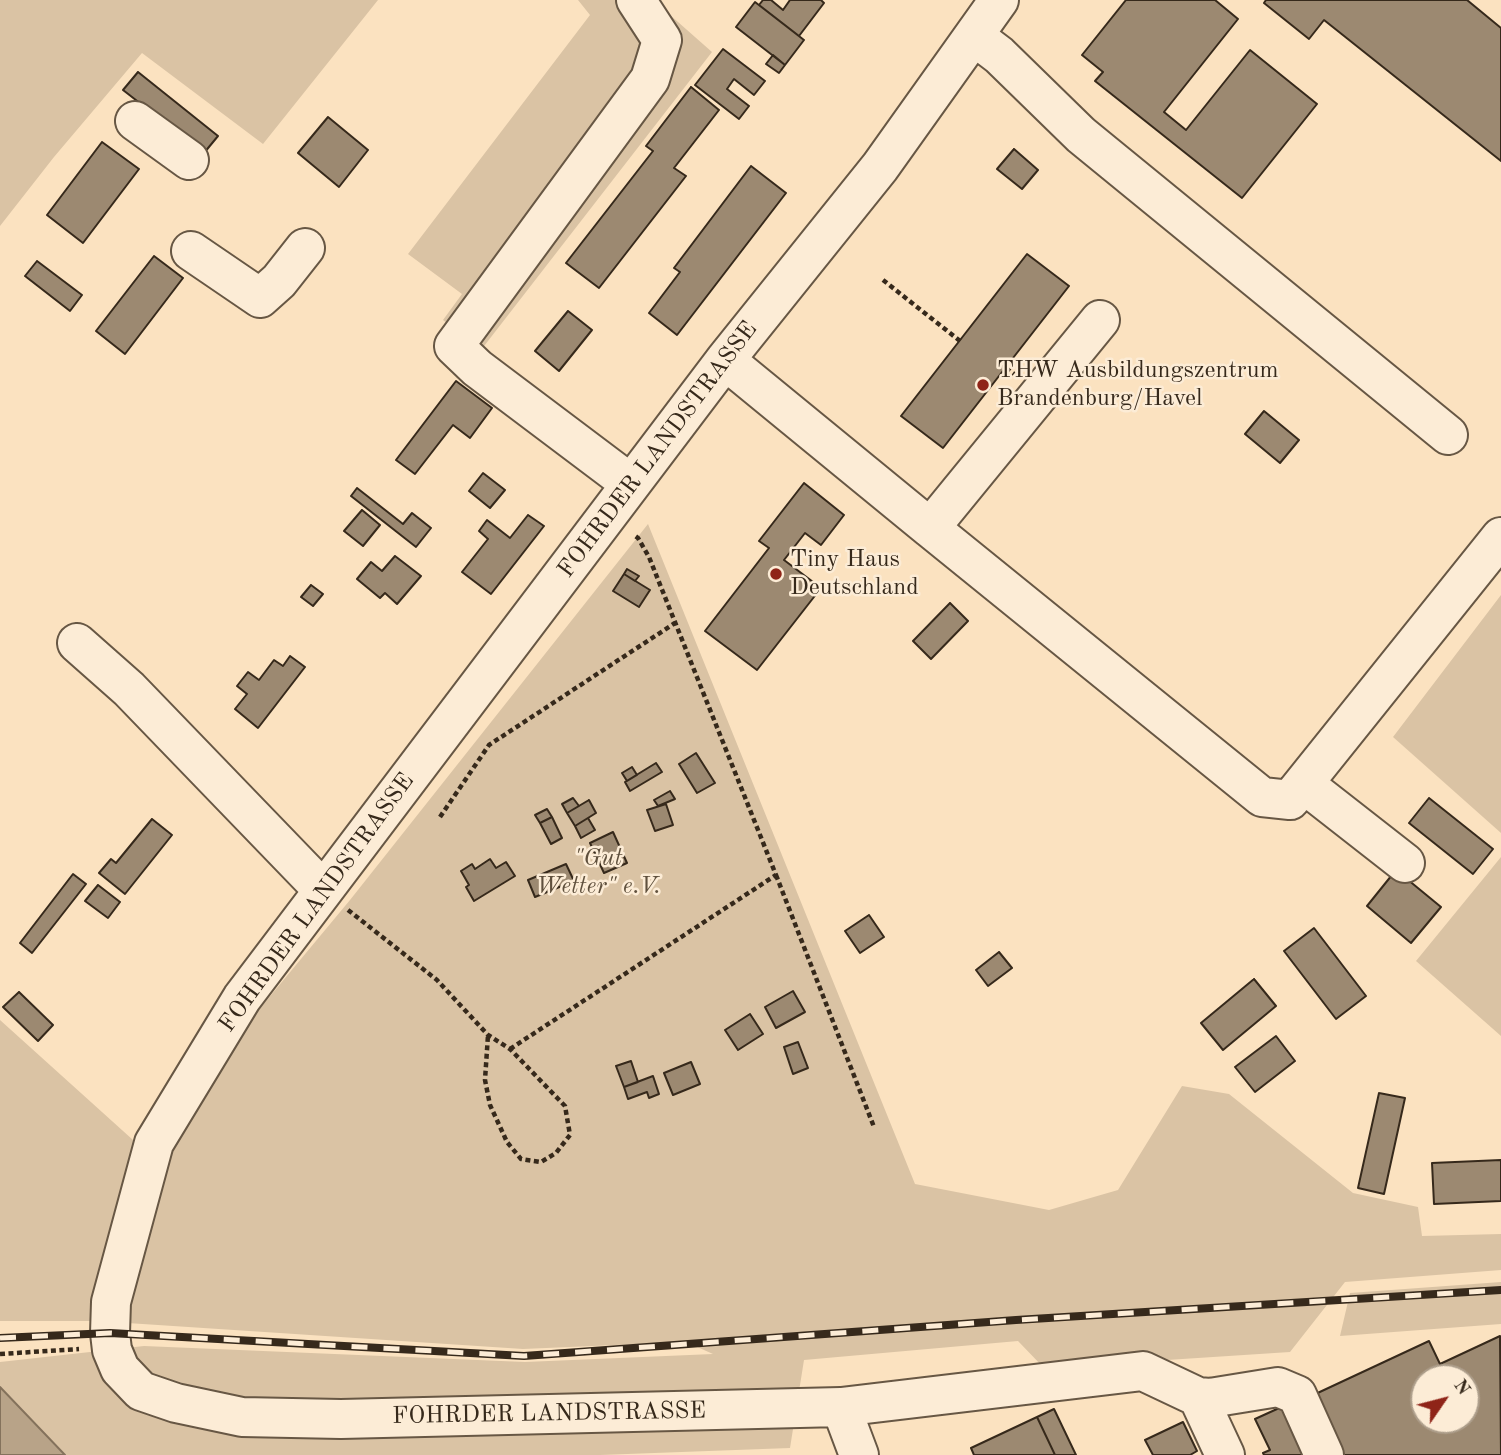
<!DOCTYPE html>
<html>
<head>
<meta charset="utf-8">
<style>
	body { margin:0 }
	#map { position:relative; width:1501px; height:1455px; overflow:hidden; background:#fbe2c0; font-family:"Old Standard TT",serif }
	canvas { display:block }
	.north { position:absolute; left:1410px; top:1364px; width:70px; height:70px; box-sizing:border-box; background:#fcecd6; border:2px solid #ad9e8b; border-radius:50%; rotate:55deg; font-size:19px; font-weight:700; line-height:28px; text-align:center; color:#36291b }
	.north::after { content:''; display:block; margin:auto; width:24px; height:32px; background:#8f2418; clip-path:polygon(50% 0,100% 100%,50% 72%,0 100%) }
</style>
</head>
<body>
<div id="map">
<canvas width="1501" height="1455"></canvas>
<div class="north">N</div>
</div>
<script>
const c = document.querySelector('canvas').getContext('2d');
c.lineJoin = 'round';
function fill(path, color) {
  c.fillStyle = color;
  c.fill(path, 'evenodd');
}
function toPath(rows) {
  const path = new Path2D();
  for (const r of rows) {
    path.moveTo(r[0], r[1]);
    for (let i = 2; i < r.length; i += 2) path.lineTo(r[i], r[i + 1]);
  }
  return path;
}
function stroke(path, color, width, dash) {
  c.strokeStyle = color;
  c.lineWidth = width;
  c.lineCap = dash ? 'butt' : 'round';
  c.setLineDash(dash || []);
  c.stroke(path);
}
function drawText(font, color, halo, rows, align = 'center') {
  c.font = font + ' "Old Standard TT",serif';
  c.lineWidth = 5;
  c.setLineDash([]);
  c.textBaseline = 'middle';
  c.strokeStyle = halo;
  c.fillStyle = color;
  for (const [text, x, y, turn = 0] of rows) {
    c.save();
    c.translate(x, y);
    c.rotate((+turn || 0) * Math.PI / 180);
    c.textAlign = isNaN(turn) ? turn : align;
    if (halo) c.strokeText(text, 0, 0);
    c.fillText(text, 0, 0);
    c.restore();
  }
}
fill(toPath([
	[0,0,378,0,263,144,142,53,54,157,0,226],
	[578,0,653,0,712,52,481,350,443,320,462,294,408,254,590,15],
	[648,524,915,1184,1049,1210,1118,1190,1182,1086,1229,1094,1353,1193,1418,1207,1422,1236,1501,1234,1501,1270,1345,1282,1290,1352,1044,1368,1018,1341,804,1360,790,1448,600,1455,65,1455,0,1387,0,1362,144,1346,525,1362,713,1354,686,1342,523,1349,97,1321,0,1321,0,1020,143,1149,350,900],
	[1501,595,1501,833,1393,737],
	[1501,857,1501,1036,1416,961],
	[1501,1282,1501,1324,1340,1336,1350,1293]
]), '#dac3a4');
const water = toPath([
	[0,1387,65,1455,0,1455,0,1387]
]);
fill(water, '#b8a388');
stroke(water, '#84725c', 2);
const building = toPath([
	[763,0,771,0,783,10,790,0,821,0,824,3,799,36,759,5,763,0],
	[1126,0,1215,0,1238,19,1164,112,1186,130,1250,50,1317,104,1242,198,1095,81,1103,72,1082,55,1126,0],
	[1266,0,1467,0,1501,28,1501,161,1324,20,1309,39,1264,3,1266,0],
	[755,2,804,40,785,65,736,27,755,2],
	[723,49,765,81,754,95,734,79,727,89,749,106,739,119,695,85,723,49],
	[773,55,785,65,779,73,766,64,773,55],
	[138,72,218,136,204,153,123,90,138,72],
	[691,87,719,110,674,168,686,176,599,288,566,263,653,151,646,146,691,87],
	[328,117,368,150,339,187,298,153,328,117],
	[102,142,139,169,83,243,47,215,102,142],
	[1014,149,1038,170,1022,189,997,169,1014,149],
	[751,166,786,193,677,335,649,313,680,272,674,268,751,166],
	[1027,254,1069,286,943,448,901,416,1027,254],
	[154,256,183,278,125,354,96,331,154,256],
	[37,261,82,295,70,311,25,276,37,261],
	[568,311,592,330,559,371,535,351,568,311],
	[456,381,492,408,470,438,453,425,415,474,396,460,456,381],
	[1264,411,1299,440,1280,463,1245,434,1264,411],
	[483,473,505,490,490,508,469,491,483,473],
	[804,483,844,515,821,545,805,533,784,560,821,588,757,670,705,631,769,548,759,541,804,483],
	[357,488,403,524,412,513,431,528,416,547,351,496,357,488],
	[362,510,380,525,363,546,344,531,362,510],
	[528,515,544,526,491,594,462,572,488,539,479,531,487,520,510,538,528,515],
	[395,556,421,576,397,604,385,593,380,598,357,579,371,562,382,571,395,556],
	[627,569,639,576,635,581,624,574,627,569],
	[624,574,650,590,639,607,613,591,624,574],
	[311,585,323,594,313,606,301,597,311,585],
	[950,603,968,621,931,659,913,641,950,603],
	[290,656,305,667,258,728,235,709,247,694,237,686,248,672,259,680,274,660,283,666,290,656],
	[696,753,715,783,697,793,679,764,696,753],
	[656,763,662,772,630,791,625,782,656,763],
	[632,767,637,775,627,781,622,773,632,767],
	[670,791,675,799,658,806,654,800,670,791],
	[573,798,579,806,567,813,562,804,573,798],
	[1429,798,1493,849,1473,874,1409,823,1429,798],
	[589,800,596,813,575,826,567,813,589,800],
	[666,804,673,825,655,831,647,810,666,804],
	[547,809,552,817,540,823,535,815,547,809],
	[552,817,562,838,551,844,540,823,552,817],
	[588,818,595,830,581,838,575,826,588,818],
	[152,819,172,835,125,894,99,873,111,859,116,863,152,819],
	[613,832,627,863,604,873,590,843,613,832],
	[490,859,496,868,506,862,515,876,474,901,466,887,469,885,461,871,472,864,475,869,490,859],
	[566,864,574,881,535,897,528,880,566,864],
	[1396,870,1441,907,1411,943,1367,906,1396,870],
	[73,874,86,884,32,953,20,943,73,874],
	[98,885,120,902,108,918,85,901,98,885],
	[869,915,884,937,860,953,845,931,869,915],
	[1314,928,1366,996,1336,1019,1284,951,1314,928],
	[999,952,1012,968,988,986,976,970,999,952],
	[1254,979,1276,1006,1223,1050,1201,1023,1254,979],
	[793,991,805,1012,776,1028,765,1007,793,991],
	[19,992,53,1025,38,1041,3,1007,19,992],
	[750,1014,763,1034,738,1050,725,1030,750,1014],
	[1276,1036,1295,1061,1255,1092,1235,1067,1276,1036],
	[798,1042,808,1068,793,1074,784,1047,798,1042],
	[631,1061,638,1082,624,1087,616,1066,631,1061],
	[691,1062,700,1084,673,1095,664,1073,691,1062],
	[653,1076,659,1094,649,1098,647,1092,628,1099,624,1087,653,1076],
	[1379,1093,1405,1098,1384,1194,1358,1188,1379,1093],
	[1501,1160,1501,1201,1434,1204,1432,1163,1501,1160],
	[1500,1336,1501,1455,1336,1455,1309,1397,1429,1341,1440,1364,1500,1336],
	[1424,1378,1466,1378,1466,1420,1424,1420,1424,1378],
	[1288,1404,1313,1455,1264,1455,1263,1453,1270,1450,1255,1419,1288,1404],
	[1054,1409,1076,1455,1055,1455,1037,1417,1054,1409],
	[1037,1417,1055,1455,974,1455,971,1448,1037,1417],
	[1183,1422,1197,1451,1190,1455,1153,1455,1145,1440,1183,1422]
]);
fill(building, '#9c8971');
stroke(building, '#36291b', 2);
const minor = toPath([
	[999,0,880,167,725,360,242,998,154,1143,111,1302,110,1333,112,1350,120,1369,141,1391,176,1403,242,1417,341,1419,841,1407,1143,1371,1198,1397,1225,1455],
	[974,36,999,55,1081,135,1448,435],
	[135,121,189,160],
	[191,251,260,298,279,281,305,248],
	[725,360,930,528,1100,320],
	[631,484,477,368,454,346,650,79,662,40,636,0],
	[930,528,1262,797,1290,800,1501,537],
	[77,643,129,689,323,890],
	[1304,784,1405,863],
	[1198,1397,1210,1398,1278,1387,1297,1395,1324,1455],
	[841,1407,859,1455]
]);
stroke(minor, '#675744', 42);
stroke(toPath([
	[883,280,960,341],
	[1006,368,1014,374],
	[440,817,489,745,675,623],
	[776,875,874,1127],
	[348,910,437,980,488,1035,510,1049,565,1106,570,1135,556,1153,541,1162,521,1159,507,1142,490,1105,485,1080,488,1035],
	[510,1049,776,875,649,557,638,538,634,535],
	[0,1354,79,1349]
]), '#36291b', 4.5, [5, 3.5]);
stroke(minor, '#fcecd6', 38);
const rail = toPath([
	[0,1338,110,1333,524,1356,1016,1320,1501,1290]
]);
stroke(rail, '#36291b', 8);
stroke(rail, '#fcecd6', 5, [16]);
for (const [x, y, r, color] of [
	[983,385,7,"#8f2418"],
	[776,574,7,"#8f2418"]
]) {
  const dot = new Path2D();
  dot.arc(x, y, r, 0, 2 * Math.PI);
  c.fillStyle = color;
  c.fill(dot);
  stroke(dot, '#fcecd6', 2.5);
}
drawText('24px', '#36291b', '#fcecd6', [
	["THW Ausbildungszentrum",997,371],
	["Brandenburg/Havel",997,399],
	["Tiny Haus",790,560],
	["Deutschland",790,588]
], 'left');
drawText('24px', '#36291b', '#fcecd6', [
	["FOHRDER LANDSTRASSE",658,450,-53],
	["FOHRDER LANDSTRASSE",317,903,-54],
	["FOHRDER LANDSTRASSE",549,1414,-1]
]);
drawText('italic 24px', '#5f503d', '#fcecd6', [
	["\"Gut",598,859],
	["Wetter\" e.V.",598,887]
]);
</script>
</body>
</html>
